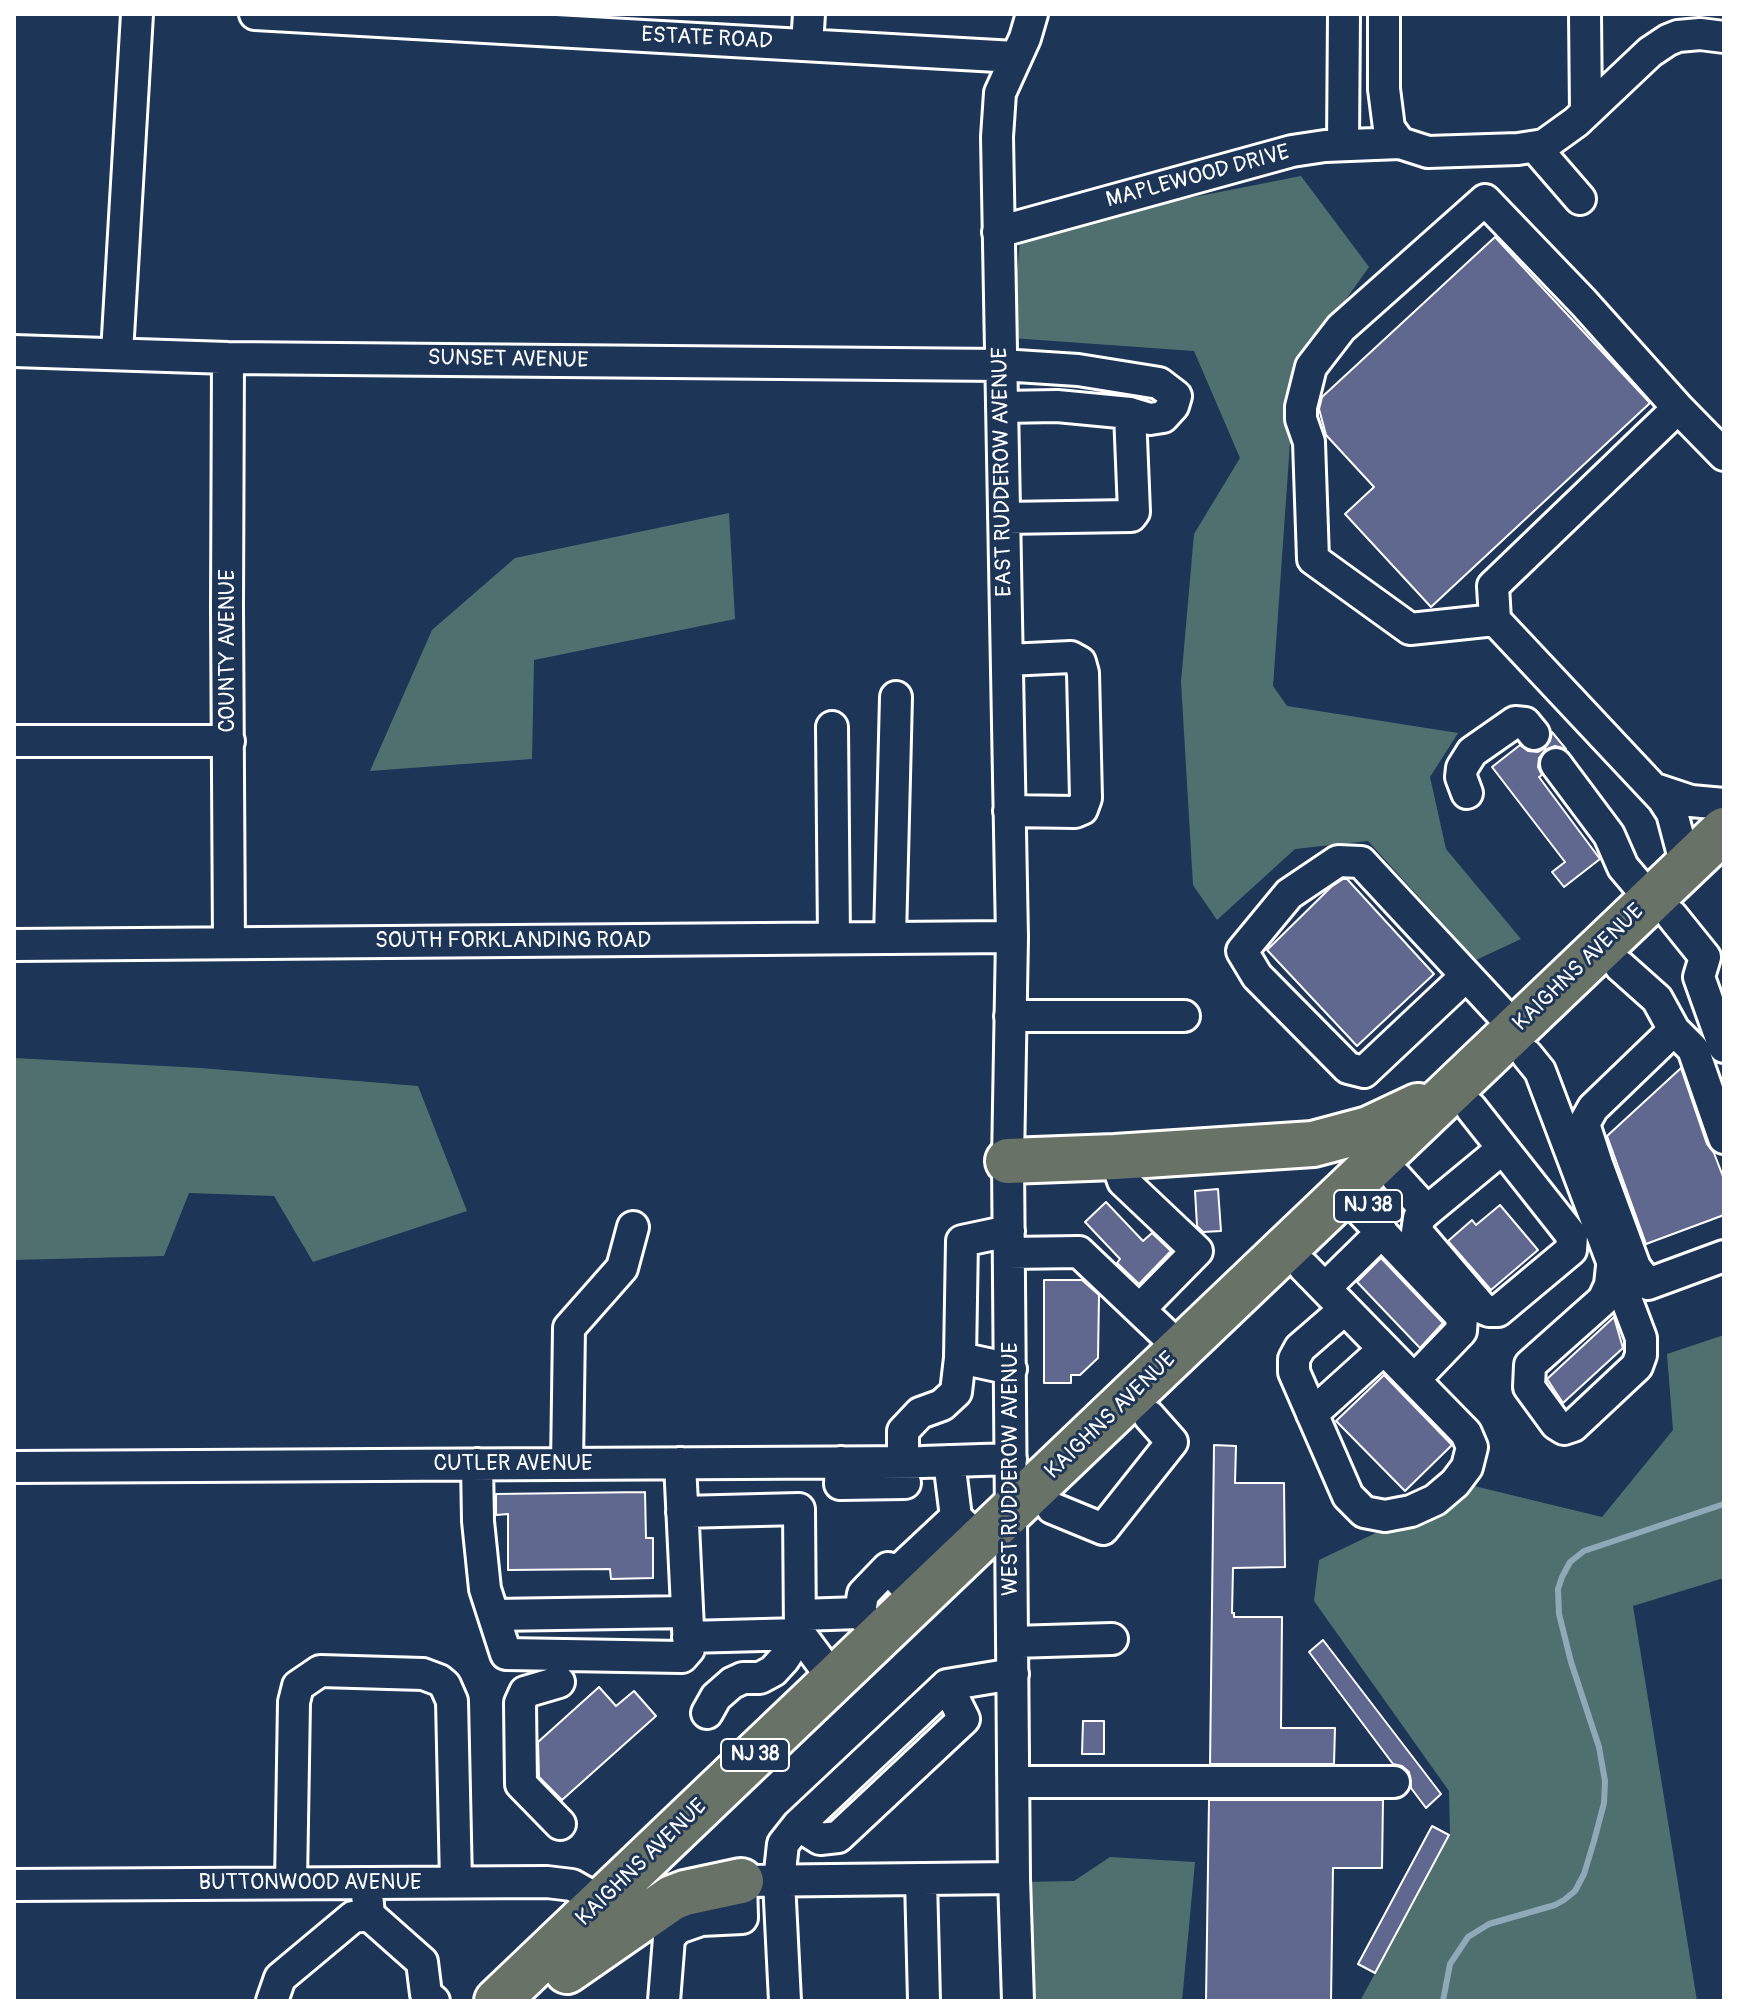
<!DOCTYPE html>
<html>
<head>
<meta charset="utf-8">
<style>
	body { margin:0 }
	#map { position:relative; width:1738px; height:2015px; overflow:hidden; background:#1d3557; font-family:Pangolin,sans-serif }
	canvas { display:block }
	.frame { position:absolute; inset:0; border:16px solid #fff; pointer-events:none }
</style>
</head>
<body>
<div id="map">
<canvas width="1738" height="2015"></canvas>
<div class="frame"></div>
</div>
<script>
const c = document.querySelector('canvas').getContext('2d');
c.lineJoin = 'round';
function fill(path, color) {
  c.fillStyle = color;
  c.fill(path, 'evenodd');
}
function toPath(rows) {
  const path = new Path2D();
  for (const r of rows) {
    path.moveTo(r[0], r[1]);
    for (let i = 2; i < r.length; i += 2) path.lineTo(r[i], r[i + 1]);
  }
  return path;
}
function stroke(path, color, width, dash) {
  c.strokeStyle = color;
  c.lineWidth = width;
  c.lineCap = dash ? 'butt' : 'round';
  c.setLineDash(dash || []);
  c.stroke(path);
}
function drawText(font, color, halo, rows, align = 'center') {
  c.font = font + ' Pangolin,sans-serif';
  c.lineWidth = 6;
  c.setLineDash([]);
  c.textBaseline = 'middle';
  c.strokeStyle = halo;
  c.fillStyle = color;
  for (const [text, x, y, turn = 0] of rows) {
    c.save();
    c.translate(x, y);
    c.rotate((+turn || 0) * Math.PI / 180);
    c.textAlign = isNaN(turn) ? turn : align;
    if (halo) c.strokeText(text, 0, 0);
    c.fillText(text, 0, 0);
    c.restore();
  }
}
fill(toPath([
	[1301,176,1369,267,1295,371,1273,686,1287,706,1458,733,1430,777,1446,849,1521,939,1476,960,1368,841,1295,849,1217,920,1193,885,1181,682,1194,534,1240,458,1194,351,1011,338,1020,241,1184,199],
	[729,513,735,619,534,660,532,759,370,771,432,630,515,558],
	[14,1058,201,1068,418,1086,467,1211,313,1262,274,1196,189,1193,164,1256,14,1260],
	[1724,1335,1724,1578,1633,1606,1697,2001,1360,2001,1450,1835,1449,1791,1314,1601,1319,1560,1474,1486,1602,1517,1673,1430,1667,1354],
	[1110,1857,1195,1862,1182,2001,1034,2001,1023,1882,1074,1881]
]), '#507070');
stroke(toPath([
	[1443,2001,1450,1964,1468,1937,1489,1924,1555,1905,1564,1900,1575,1891,1584,1874,1594,1841,1604,1803,1605,1781,1599,1747,1571,1662,1559,1614,1558,1589,1562,1577,1570,1562,1584,1551,1724,1504]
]), '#8fa9b8', 6);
const building = toPath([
	[1495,237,1650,403,1431,607,1345,514,1374,487,1326,435,1319,409,1322,397,1495,237],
	[1552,732,1566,749,1555,746,1545,750,1539,758,1538,767,1542,775,1539,777,1600,859,1564,887,1552,872,1565,862,1492,767,1520,745,1528,751,1538,752,1545,748,1550,741,1552,732],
	[1343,879,1347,879,1434,974,1357,1046,1267,950,1331,887,1343,879],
	[1681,1068,1707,1144,1714,1153,1724,1179,1724,1215,1646,1244,1607,1136,1681,1068],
	[1218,1189,1221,1231,1203,1232,1197,1226,1195,1191,1218,1189],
	[1106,1202,1143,1241,1152,1233,1171,1251,1139,1284,1117,1263,1120,1259,1085,1222,1106,1202],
	[1500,1205,1538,1250,1491,1290,1448,1241,1472,1220,1476,1225,1500,1205],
	[1381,1258,1443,1323,1420,1348,1357,1282,1381,1258],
	[1044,1280,1082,1280,1099,1295,1098,1358,1080,1375,1071,1375,1071,1383,1044,1383,1044,1280],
	[1614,1317,1623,1348,1563,1403,1547,1379,1614,1317],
	[1384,1375,1452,1445,1405,1491,1336,1421,1384,1375],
	[1214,1445,1236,1446,1235,1483,1284,1483,1285,1567,1233,1568,1232,1613,1234,1613,1234,1617,1282,1617,1281,1728,1335,1728,1334,1764,1210,1764,1214,1445],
	[645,1492,646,1538,653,1538,653,1578,611,1579,610,1569,508,1570,508,1514,496,1515,496,1494,645,1492],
	[1323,1640,1441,1794,1426,1808,1411,1788,1409,1772,1402,1766,1393,1764,1309,1652,1323,1640],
	[599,1687,616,1706,634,1691,656,1716,562,1800,539,1777,538,1742,599,1687],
	[1083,1721,1104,1721,1104,1754,1082,1754,1083,1721],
	[1209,1800,1383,1800,1382,1868,1333,1868,1331,2001,1206,2001,1209,1800],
	[1432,1826,1449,1835,1375,1973,1358,1964,1432,1826]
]);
fill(building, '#60688f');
stroke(building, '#fff', 2);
const minor = toPath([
	[255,14,1015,57],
	[1384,14,1384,89,1389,128,1400,143,1428,152,1518,149,1544,145,1576,122,1650,52,1668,40,1678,36,1700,34,1724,37],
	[1585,14,1586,112],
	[807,45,809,14],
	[1343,145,1344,14],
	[1535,147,1580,199],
	[998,232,1292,151,1325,146,1400,143],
	[14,351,228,358,1001,365,1078,370,1159,383,1176,396,1173,406,1163,417,1150,419,1130,413,1057,406,1002,407],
	[117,353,137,14],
	[228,358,227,608,229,943],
	[1004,518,1131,516,1134,512,1130,413],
	[1495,620,1410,629,1313,559,1309,442,1301,419,1301,407,1311,367,1341,328,1485,200,1583,302,1678,408],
	[1007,660,1071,657,1080,662,1083,673,1086,798,1082,809,1075,812,1009,811],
	[832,727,834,938],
	[14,741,229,741],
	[1556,764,1609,835,1623,867,1651,900],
	[1655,789,1691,801,1724,804],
	[1467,793,1461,777,1462,768,1472,752,1515,722,1525,723,1534,734],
	[1686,866,1672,813,1663,799,1495,620,1493,586,1678,408,1724,455],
	[1672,916,1705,957,1699,977,1724,1047],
	[890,938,896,697],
	[14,945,1012,937],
	[1620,966,1657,999,1674,1030,1693,1049,1724,1138],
	[1466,976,1364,1072,1348,1068,1257,976,1242,951,1289,894,1338,861,1361,862,1516,1029],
	[1010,1016,1184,1016],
	[1674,1030,1593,1108,1584,1124,1597,1164,1635,1267,1648,1284,1724,1256],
	[1527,1055,1540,1071,1641,1338,1641,1355,1637,1366,1573,1426,1564,1429,1556,1424,1529,1387,1530,1365,1603,1300,1610,1285,1612,1266],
	[1115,1157,1123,1181,1197,1251,1140,1309],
	[1397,1178,1427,1211,1419,1218,1417,1232,1482,1308,1489,1311,1498,1311,1571,1250,1572,1236,1471,1108],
	[1427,1211,1502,1149],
	[1362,1212,1462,1317,1461,1331,1414,1380],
	[1009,1231,962,1241,960,1358,1011,1369],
	[1009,1253,1079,1252,1181,1349],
	[1304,1267,1466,1433,1472,1447,1467,1467,1455,1483,1435,1500,1411,1511,1385,1516,1364,1512,1348,1496,1294,1372,1294,1359,1300,1348,1345,1309],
	[1325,1288,1382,1232],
	[1312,1414,1384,1349],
	[949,1461,956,1517,980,1541],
	[841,1462,840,1484,905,1483],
	[903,1462,903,1431,920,1413,942,1405,956,1392,960,1358],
	[477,1464,478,1521,485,1589,506,1654,682,1657,689,1649,680,1463],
	[567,1464,569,1328,622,1268,633,1227],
	[14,1467,922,1462,1011,1459],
	[1052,1508,1103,1529,1172,1442,1149,1416],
	[682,1512,799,1509,800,1634,784,1659,773,1671,760,1678,743,1678,732,1683,716,1697,707,1713],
	[894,1575,956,1517],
	[860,1613,863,1594,888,1568,918,1600],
	[494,1615,687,1612],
	[800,1615,860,1613,872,1626],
	[688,1637,800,1634,834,1680],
	[1013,1642,1112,1639],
	[559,1682,525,1692,520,1703,521,1784,560,1824],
	[1014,1782,1394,1782],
	[798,1825,820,1839,838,1837,964,1719,947,1685],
	[921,1879,924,2001],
	[291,1883,294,1702,298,1686,320,1671,423,1674,439,1680,445,1685,452,1701,456,1882],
	[366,1883,369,1915,422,1962,426,1994,434,2001],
	[14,1885,547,1882,572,1885,602,1902],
	[272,2001,280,1978,353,1917,369,1915],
	[664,2001,669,1938,678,1928,701,1920,742,1918,741,1881,1014,1878],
	[785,2001,779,1881,783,1844,798,1825,947,1685,1013,1674],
	[1018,2001,1014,1878,1008,1161,1012,937,997,137,1000,93,1025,38,1032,14]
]);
const highway = toPath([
	[1008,1161,1115,1157,1313,1144,1369,1129,1418,1106],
	[567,1971,672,1898,685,1893,741,1881],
	[497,2001,1724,830]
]);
stroke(minor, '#fff', 36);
stroke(highway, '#fff', 50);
stroke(minor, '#1d3557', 30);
stroke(highway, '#697266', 44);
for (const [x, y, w] of [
	[1368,1206,68],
	[755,1755,68]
]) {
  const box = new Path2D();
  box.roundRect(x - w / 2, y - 16, w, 32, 6);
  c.fillStyle = '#1d3557';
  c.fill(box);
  stroke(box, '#fff', 2);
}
drawText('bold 20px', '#fff', null, [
	["NJ 38",1368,1206],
	["NJ 38",755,1755]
]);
drawText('22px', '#fff', '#1d3557', [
	["ESTATE ROAD",707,39,3],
	["MAPLEWOOD DRIVE",1198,177,-15],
	["SUNSET AVENUE",508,360,1],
	["EAST RUDDEROW AVENUE",1003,472,-91],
	["COUNTY AVENUE",228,651,-90],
	["SOUTH FORKLANDING ROAD",513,941],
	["KAIGHNS AVENUE",1579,968,-44],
	["KAIGHNS AVENUE",1111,1416,-44],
	["CUTLER AVENUE",513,1464],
	["WEST RUDDEROW AVENUE",1011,1469,-90],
	["KAIGHNS AVENUE",642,1863,-44],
	["BUTTONWOOD AVENUE",310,1883]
]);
</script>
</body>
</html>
